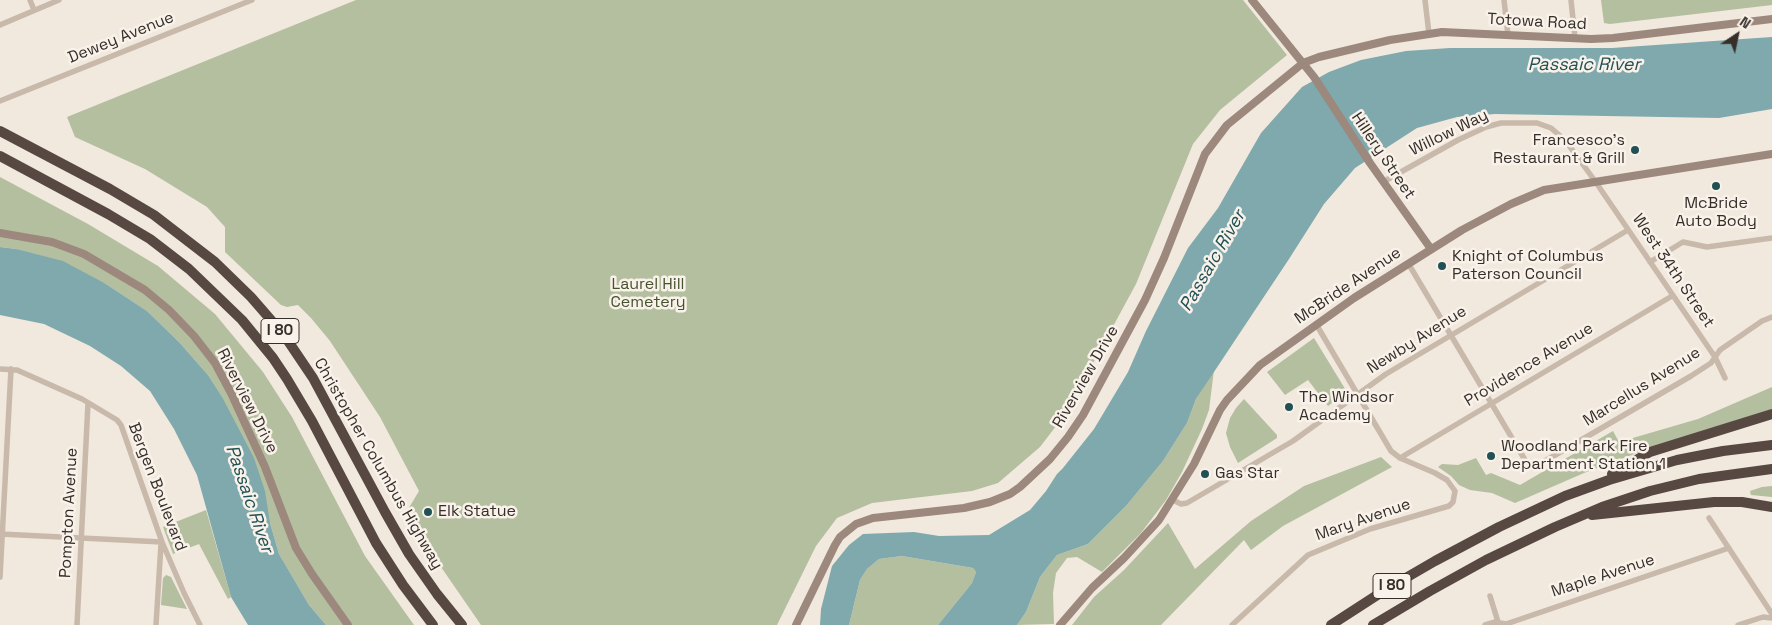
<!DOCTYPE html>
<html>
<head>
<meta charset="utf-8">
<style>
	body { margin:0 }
	#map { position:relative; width:1772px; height:625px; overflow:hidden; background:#f1e8de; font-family:"Space Grotesk",sans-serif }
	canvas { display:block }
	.north { position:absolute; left:1712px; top:10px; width:50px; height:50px; -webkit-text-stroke:4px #f9f2ea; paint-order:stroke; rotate:34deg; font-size:14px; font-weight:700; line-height:20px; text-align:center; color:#362e29 }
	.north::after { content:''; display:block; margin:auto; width:18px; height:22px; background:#362e29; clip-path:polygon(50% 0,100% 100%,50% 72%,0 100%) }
</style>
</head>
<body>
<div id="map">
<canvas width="1772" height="625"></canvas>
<div class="north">N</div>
</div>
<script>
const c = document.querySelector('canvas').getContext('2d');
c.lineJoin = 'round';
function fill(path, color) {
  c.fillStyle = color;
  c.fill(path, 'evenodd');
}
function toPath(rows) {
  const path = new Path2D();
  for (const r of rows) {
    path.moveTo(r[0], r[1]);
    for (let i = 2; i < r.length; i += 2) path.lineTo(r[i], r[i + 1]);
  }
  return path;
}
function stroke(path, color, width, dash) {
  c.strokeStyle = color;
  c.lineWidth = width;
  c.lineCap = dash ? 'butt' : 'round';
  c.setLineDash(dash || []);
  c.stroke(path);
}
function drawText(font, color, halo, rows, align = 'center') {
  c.font = font + ' "Space Grotesk",sans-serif';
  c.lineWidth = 5;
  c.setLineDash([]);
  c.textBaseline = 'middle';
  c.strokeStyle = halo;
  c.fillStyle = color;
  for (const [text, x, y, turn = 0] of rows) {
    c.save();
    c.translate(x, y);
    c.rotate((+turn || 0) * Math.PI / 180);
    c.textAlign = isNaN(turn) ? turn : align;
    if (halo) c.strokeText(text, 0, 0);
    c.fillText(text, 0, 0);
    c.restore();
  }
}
fill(toPath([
	[356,0,1243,0,1287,55,1220,110,1193,144,1136,284,1066,413,1040,447,998,483,972,491,872,503,837,518,816,546,777,625,481,625,410,522,407,511,419,491,380,417,330,341,311,318,298,305,287,307,281,305,225,252,225,227,207,207,145,169,75,137,67,117],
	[1601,0,1772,0,1772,5,1610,24,1604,23],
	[0,177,88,224,158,266,215,314,263,372,292,417,365,556,414,625,326,625,309,605,279,554,270,523,221,395,208,375,179,342,147,311,106,284,16,249,0,247],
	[1314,338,1347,392,1328,406,1308,380,1285,395,1267,372],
	[1214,370,1209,410,1202,429,1182,472,1166,500,1141,533,1102,572,1077,557,1067,558,1056,573,1053,593,1054,624,1017,625,1026,612,1040,577,1057,555,1088,544,1126,506,1163,461,1187,423,1196,399],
	[1772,387,1772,409,1661,444,1584,473,1515,503,1492,493,1470,490,1459,485,1451,476,1438,467,1442,464,1458,465,1476,458,1486,475,1491,473,1520,485,1613,431,1619,442,1698,419],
	[1244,399,1277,435,1277,438,1238,463,1230,447,1226,433,1230,418,1236,408],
	[1381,457,1392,467,1283,526,1251,550,1244,540,1161,625,1072,625,1094,597,1124,570,1168,523,1195,569,1251,521,1304,486],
	[1772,486,1772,497,1751,495,1750,491,1762,487],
	[206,510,231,597,228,599,199,544,173,554,163,527],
	[902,556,973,568,976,572,972,583,938,625,849,625,860,580,867,569,879,559],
	[166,575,171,577,187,609,161,605,163,578]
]), '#b4bf9f');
fill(toPath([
	[1772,37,1772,109,1719,118,1495,114,1457,117,1417,128,1355,168,1324,204,1289,259,1196,399,1187,423,1163,461,1126,506,1088,544,1057,555,1040,577,1026,612,1017,625,938,625,972,583,976,572,973,568,902,556,879,559,867,569,860,580,849,625,820,625,821,609,832,566,849,545,863,534,914,532,939,536,989,535,1030,510,1046,491,1057,474,1063,468,1094,429,1128,372,1146,331,1188,248,1218,208,1261,133,1302,87,1329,72,1361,60,1406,51,1450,48,1612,48],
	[0,247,16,249,63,261,106,284,147,311,179,342,208,375,221,395,254,458,265,491,270,523,279,554,309,605,326,625,248,625,231,597,197,475,174,429,150,391,121,366,90,346,44,324,0,315]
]), '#7fa9ac');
stroke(toPath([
	[30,0,34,10],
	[1425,0,1429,34],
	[1504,0,1508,35],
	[1571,0,1575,38],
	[0,25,59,0],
	[0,101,252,0],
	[1383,182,1458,140,1486,127,1501,123,1537,123,1551,128,1565,140,1595,181,1715,357,1725,378],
	[1650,262,1683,242,1707,247,1772,238],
	[1408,263,1528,465,1533,468,1691,376,1711,363,1720,350,1762,321,1772,317],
	[0,369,17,370,82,399,117,420,121,425,162,542,184,593,200,625],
	[1400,458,1672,296],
	[1173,500,1181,504,1187,503,1293,441,1386,374,1628,230],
	[1709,518,1772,614],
	[0,534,162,542],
	[0,577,11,369],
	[1490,596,1499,625],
	[77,625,88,403],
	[156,625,161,544],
	[1232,625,1308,555,1370,529,1449,506,1453,502,1455,491,1447,480,1435,473,1400,458,1391,451,1316,324],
	[1485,625,1495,622,1506,624,1729,548],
	[1738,625,1763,617,1772,618]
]), '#c8b9ab', 5.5);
stroke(toPath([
	[1252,0,1314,77,1370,163,1431,249],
	[0,233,52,242,84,254,145,290,169,310,194,336,215,363,231,393,265,467,296,548,312,574,348,625],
	[796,625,835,545,840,537,856,524,873,518,964,508,990,502,1010,494,1020,487,1050,459,1068,437,1083,415,1145,300,1164,258,1205,154,1227,125,1303,63,1319,57,1390,40,1442,32,1591,39,1613,38,1772,19],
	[1060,625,1092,588,1124,558,1159,520,1194,464,1220,410,1227,400,1260,365,1354,298,1462,230,1511,204,1544,190,1772,154]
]), '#9c887c', 8);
stroke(toPath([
	[0,131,110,189,154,215,215,262,251,297,284,335,313,378,385,512,409,554,437,594,462,625],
	[0,156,108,214,150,239,189,269,242,320,273,358,287,379,312,421,376,543,403,585,433,625],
	[1612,474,1650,452,1772,414],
	[1592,515,1714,502,1742,502,1772,507],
	[1331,625,1385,590,1435,561,1499,527,1565,496,1609,480,1677,460,1723,451,1772,445],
	[1373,625,1430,591,1486,560,1555,527,1602,507,1650,491,1699,479,1772,469]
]), '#574841', 10);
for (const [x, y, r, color] of [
	[1635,150,5,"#225155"],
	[1716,186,5,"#225155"],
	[1442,266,5,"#225155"],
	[1289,407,5,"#225155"],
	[1491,456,5,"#225155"],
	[1205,474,5,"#225155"],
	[428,512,5,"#225155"]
]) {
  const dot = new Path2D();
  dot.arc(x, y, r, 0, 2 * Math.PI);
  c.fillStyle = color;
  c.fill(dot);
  stroke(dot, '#f9f2ea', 2);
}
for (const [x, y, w] of [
	[280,331,38],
	[1392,586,38]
]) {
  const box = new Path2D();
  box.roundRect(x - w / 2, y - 12.5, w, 25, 4);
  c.fillStyle = '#f9f2ea';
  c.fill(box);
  stroke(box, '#362e29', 1);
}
drawText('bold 15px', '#362e29', null, [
	["I 80",280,331],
	["I 80",1392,586]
]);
drawText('16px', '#362e29', '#f9f2ea', [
	["Totowa Road",1537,22,3],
	["Dewey Avenue",121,38,-22],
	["Willow Way",1449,133,-26],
	["Hillery Street",1383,156,56],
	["West 34th Street",1673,271,56],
	["McBride Avenue",1348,286,-34],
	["Newby Avenue",1417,340,-32],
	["Providence Avenue",1529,365,-31],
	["Riverview Drive",1086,377,-60],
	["Marcellus Avenue",1642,387,-32],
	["Riverview Drive",247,401,63],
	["Christopher Columbus Highway",378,464,60],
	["Bergen Boulevard",157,487,69],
	["Pompton Avenue",69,513,-87],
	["Mary Avenue",1363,520,-19],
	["Maple Avenue",1603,576,-18]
]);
drawText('16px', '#362e29', '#f9f2ea', [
	["Francesco's",1625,141,"right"],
	["Restaurant & Grill",1625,159,"right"],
	["McBride",1716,204,"center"],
	["Auto Body",1716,222,"center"],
	["Knight of Columbus",1452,257],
	["Paterson Council",1452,275],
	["The Windsor",1299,398],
	["Academy",1299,416],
	["Woodland Park Fire",1501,447],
	["Department Station 1",1501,465],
	["Gas Star",1215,474],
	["Elk Statue",438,512]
], 'left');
drawText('16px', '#45532f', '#f9f2ea', [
	["Laurel Hill",648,285],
	["Cemetery",648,303]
]);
drawText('italic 18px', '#225155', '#f9f2ea', [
	["Passaic River",1584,65],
	["Passaic River",1213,261,-60],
	["Passaic River",249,499,71]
]);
</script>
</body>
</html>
